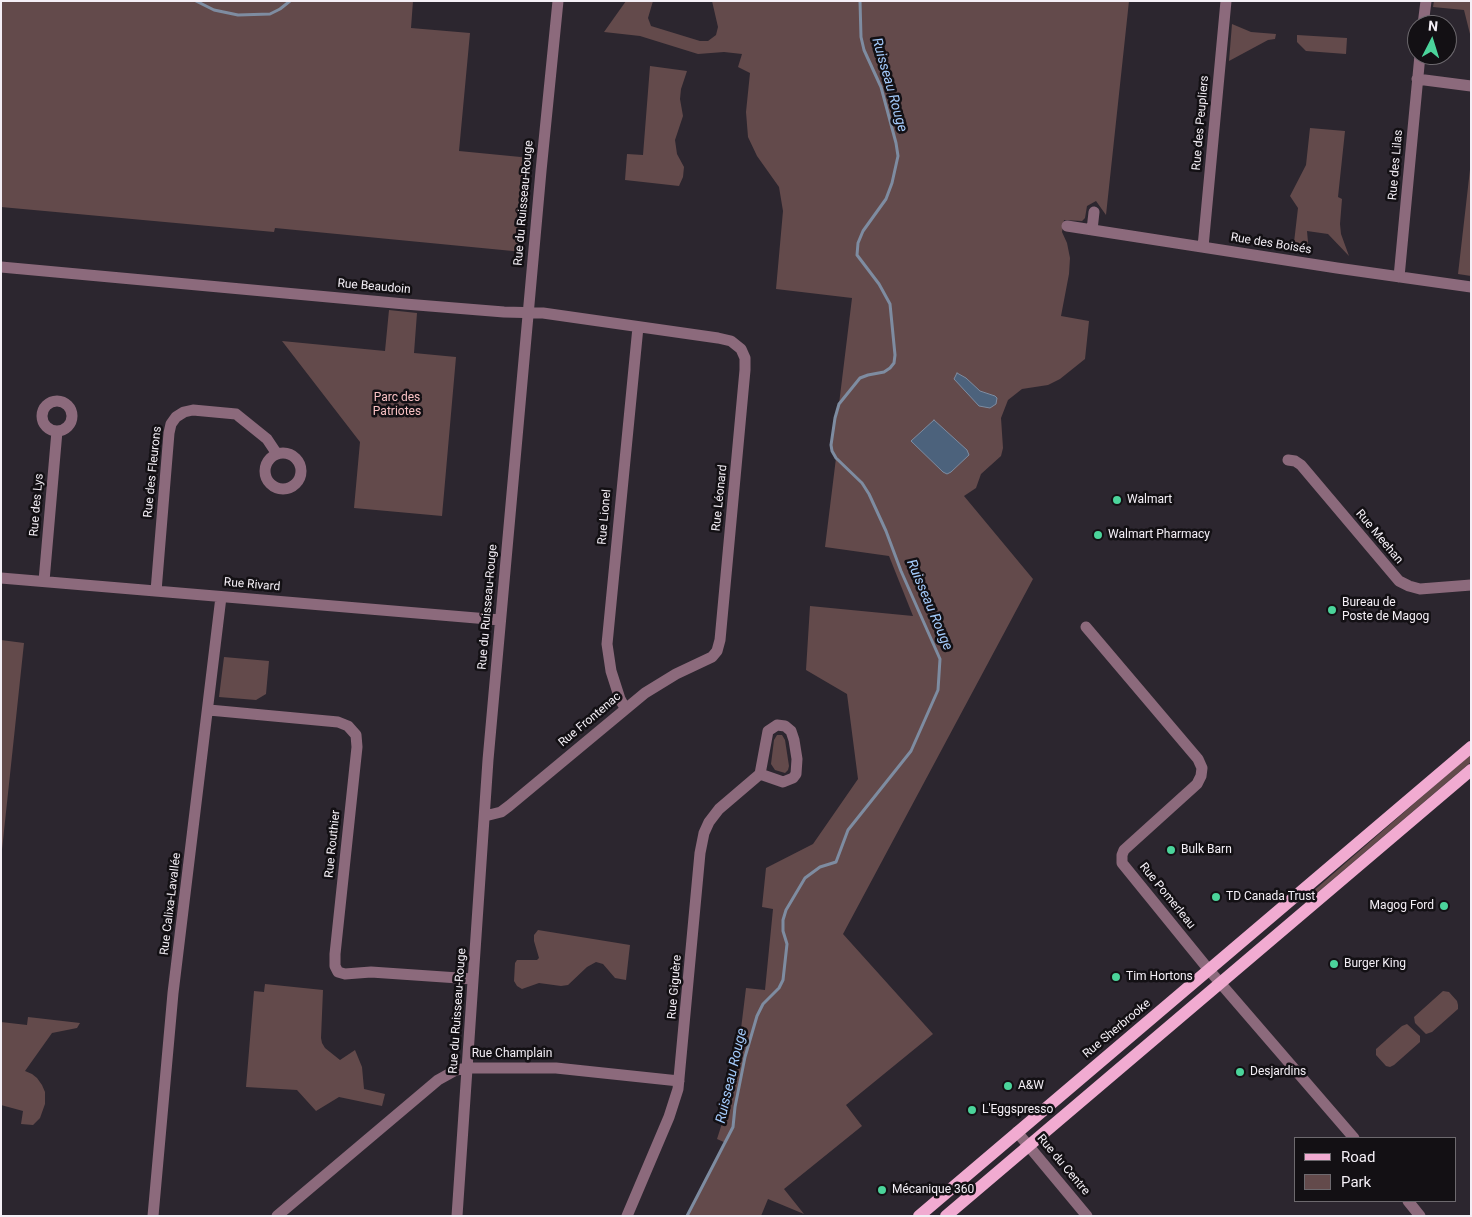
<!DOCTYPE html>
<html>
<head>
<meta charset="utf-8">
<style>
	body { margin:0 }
	#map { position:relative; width:1472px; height:1217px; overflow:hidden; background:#2c262f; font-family:Roboto,sans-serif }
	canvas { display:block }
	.frame { position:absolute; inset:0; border:2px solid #f4eff6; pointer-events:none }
	.legend { position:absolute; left:1294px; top:1137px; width:162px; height:65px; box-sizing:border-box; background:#131014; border:1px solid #6d696e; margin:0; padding:6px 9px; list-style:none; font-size:15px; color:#f4eff6 }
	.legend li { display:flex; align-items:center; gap:10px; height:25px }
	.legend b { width:25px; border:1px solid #6d696e }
	.north { position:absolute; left:1407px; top:15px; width:50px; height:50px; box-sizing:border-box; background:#131014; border:1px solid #6d696e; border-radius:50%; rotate:5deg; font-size:14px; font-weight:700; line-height:20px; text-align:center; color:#f4eff6 }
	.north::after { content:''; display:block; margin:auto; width:18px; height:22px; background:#4bd49b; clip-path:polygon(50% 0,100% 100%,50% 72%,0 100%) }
</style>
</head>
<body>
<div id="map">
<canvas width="1472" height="1217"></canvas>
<div class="frame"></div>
<ul class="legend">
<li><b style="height:6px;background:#f1abd1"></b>Road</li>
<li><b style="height:14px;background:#634a4b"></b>Park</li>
</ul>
<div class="north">N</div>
</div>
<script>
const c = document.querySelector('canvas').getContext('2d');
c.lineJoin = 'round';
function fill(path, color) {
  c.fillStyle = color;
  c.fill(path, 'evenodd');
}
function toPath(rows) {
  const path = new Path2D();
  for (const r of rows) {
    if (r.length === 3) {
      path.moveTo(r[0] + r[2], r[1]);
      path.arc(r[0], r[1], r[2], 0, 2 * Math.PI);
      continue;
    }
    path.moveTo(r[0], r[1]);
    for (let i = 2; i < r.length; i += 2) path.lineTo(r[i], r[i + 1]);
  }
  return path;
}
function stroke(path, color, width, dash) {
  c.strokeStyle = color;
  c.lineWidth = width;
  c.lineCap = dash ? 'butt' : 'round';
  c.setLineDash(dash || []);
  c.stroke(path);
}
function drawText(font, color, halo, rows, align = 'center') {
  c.font = font + ' Roboto,sans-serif';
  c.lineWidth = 5;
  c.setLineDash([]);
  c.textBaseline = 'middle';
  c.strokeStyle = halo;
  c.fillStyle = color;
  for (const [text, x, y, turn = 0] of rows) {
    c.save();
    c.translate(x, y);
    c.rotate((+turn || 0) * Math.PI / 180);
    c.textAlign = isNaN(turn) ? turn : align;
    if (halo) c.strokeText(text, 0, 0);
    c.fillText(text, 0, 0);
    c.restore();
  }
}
fill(toPath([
	[1,1,413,1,411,28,470,33,459,151,531,158,523,252,275,228,274,232,1,207],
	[626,1,653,1,648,18,651,26,700,41,708,41,716,35,718,27,712,1,1129,1,1106,215,1096,201,1087,206,1085,218,1082,221,1064,220,1062,232,1067,243,1070,258,1069,274,1061,316,1089,321,1085,359,1060,379,1048,385,1022,389,1008,400,1001,418,1003,448,1001,456,981,474,976,488,964,496,1033,579,843,934,933,1034,846,1105,862,1126,784,1189,804,1214,768,1199,761,1216,687,1216,726,1143,717,1139,734,1086,746,988,765,990,773,909,762,907,766,868,813,844,858,779,847,694,806,670,810,606,913,616,889,556,825,547,836,458,832,451,831,439,839,404,852,298,776,289,783,211,779,187,757,156,748,137,746,112,750,73,738,67,742,54,724,52,698,54,640,36,604,32],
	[1434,1,1471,1,1471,38,1464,10,1433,7],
	[1232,24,1251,32,1276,34,1275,39,1268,40,1229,61],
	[1297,35,1347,38,1346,54,1306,51,1297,42],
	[650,66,687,71,681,89,680,99,683,116,675,140,677,154,684,167,683,177,679,186,625,180,627,154,643,155],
	[1310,128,1345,131,1338,197,1342,199,1340,224,1341,234,1349,256,1328,234,1307,231,1309,253,1293,251,1298,208,1290,196,1306,165],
	[1471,161,1471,276,1458,274],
	[389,310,417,313,414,353,456,357,442,516,354,508,360,442,282,341,385,351],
	[1,640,24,643,1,859],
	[224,657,269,661,266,694,256,700,219,697],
	[777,735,782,735,785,740,789,766,788,770,785,773,775,770,771,764,774,740],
	[1471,754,1471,762,1305,903,1303,900],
	[538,930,630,945,626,980,615,978,603,964,596,962,587,967,568,985,561,986,539,983,522,989,517,986,514,981,515,963,517,960,537,960,539,958,534,941,534,935],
	[265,984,323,990,321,1038,322,1043,325,1048,340,1060,355,1050,362,1067,364,1089,385,1094,382,1106,339,1097,316,1111,297,1090,246,1087,254,991,264,992],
	[1443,991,1449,992,1457,1001,1458,1005,1458,1009,1432,1032,1426,1034,1415,1023,1414,1017],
	[28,1017,80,1023,77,1028,52,1033,25,1071,32,1074,37,1078,42,1085,45,1092,45,1104,40,1118,33,1125,21,1124,23,1111,1,1105,1,1022,27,1025],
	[1407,1024,1420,1036,1420,1042,1394,1065,1390,1067,1386,1066,1376,1055,1376,1049,1402,1026]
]), '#634a4b');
const water = toPath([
	[957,373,966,378,980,391,995,396,997,398,996,404,990,408,979,406,954,379,957,373],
	[934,420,967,450,969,455,951,472,947,474,943,472,911,441,934,420]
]);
fill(water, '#4c627c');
stroke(water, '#7e8ca1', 1);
stroke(toPath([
	[196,1,214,10,238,15,270,14,280,9,290,1],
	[687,1216,733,1127,735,1107,745,1057,757,1016,763,1004,779,988,783,980,787,944,783,931,783,920,786,910,805,878,820,867,836,862,848,830,911,751,938,690,940,659,901,571,886,531,869,494,862,483,836,458,832,451,831,445,835,418,839,404,860,378,868,375,884,372,890,368,894,363,895,355,890,304,879,284,857,255,858,243,863,231,886,199,892,183,898,156,896,143,881,87,864,50,861,37,860,1]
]), '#7e8ca1', 3);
stroke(toPath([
	[1423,25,1426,1],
	[1417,79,1471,86],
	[1067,226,1337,268,1471,287],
	[1092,230,1094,212],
	[1203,247,1226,1],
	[1,267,405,304,504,312,543,313,718,338,731,341,741,349,745,358,745,370,720,640,717,651,712,657,676,674,645,693,509,806,501,812,485,816],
	[1399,277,1420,55],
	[57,416,15],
	[283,471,18],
	[1288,460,1295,461,1301,465,1399,581,1409,586,1420,589,1471,585],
	[1,578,500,620],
	[44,581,57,431],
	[156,591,169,433,171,424,176,417,184,412,193,410,236,414,267,439,277,454],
	[1086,627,1198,759,1202,768,1201,776,1197,784,1124,850,1122,855,1122,863,1209,970,1354,1138],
	[625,708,620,699,611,671,607,644,638,327],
	[209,710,338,722,348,726,356,735,357,747,335,954,335,966,338,972,345,974,371,972,473,979],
	[1017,1132,1087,1216],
	[1408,1201,1420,1216],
	[153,1216,173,993,221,597],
	[277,1216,438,1080,456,1070,468,1068,556,1068,679,1081],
	[457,1216,488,760,541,171,558,1],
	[627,1216,669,1117,678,1089,700,853,704,833,709,822,719,809,760,774,768,731,777,725,785,726,791,731,794,740,797,759,796,774,793,778,783,782,760,774]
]), '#8c6a7c', 11);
stroke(toPath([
	[919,1216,1471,747],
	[946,1216,1471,770]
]), '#f1abd1', 12);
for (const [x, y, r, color] of [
	[1117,500,5,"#4bd49b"],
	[1098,535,5,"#4bd49b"],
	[1332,610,5,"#4bd49b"],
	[1171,850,5,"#4bd49b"],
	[1216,897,5,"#4bd49b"],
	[1444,906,5,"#4bd49b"],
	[1334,964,5,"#4bd49b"],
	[1116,977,5,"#4bd49b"],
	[1240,1072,5,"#4bd49b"],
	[1008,1086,5,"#4bd49b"],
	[972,1110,5,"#4bd49b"],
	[882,1190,5,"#4bd49b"]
]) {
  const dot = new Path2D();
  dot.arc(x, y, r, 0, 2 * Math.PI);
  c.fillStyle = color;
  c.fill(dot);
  stroke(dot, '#131014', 2);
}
drawText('12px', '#f4eff6', '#131014', [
	["Rue des Peupliers",1201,123,-85],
	["Rue des Lilas",1396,165,-85],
	["Rue du Ruisseau-Rouge",524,203,-85],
	["Rue des Boisés",1271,244,9],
	["Rue Beaudoin",374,287,5],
	["Rue des Fleurons",153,472,-84],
	["Rue Léonard",720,498,-84],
	["Rue des Lys",37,505,-85],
	["Rue Lionel",605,517,-85],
	["Rue Meehan",1379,537,50],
	["Rue Rivard",252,585,5],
	["Rue du Ruisseau-Rouge",488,607,-85],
	["Rue Frontenac",590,720,-40],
	["Rue Routhier",333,844,-84],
	["Rue Pomerleau",1167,896,51],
	["Rue Calixa-Lavallée",171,904,-83],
	["Rue Giguère",675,987,-85],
	["Rue du Ruisseau-Rouge",458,1011,-86],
	["Rue Sherbrooke",1117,1029,-40],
	["Rue Champlain",512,1054],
	["Rue du Centre",1063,1165,50]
]);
drawText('12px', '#f9c1c3', '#131014', [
	["Parc des",397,398],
	["Patriotes",397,412]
]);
drawText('12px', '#f4eff6', '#131014', [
	["Walmart",1127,500],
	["Walmart Pharmacy",1108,535],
	["Bureau de",1342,603],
	["Poste de Magog",1342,617],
	["Bulk Barn",1181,850],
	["TD Canada Trust",1226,897],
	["Magog Ford",1434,906,"right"],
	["Burger King",1344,964],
	["Tim Hortons",1126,977],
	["Desjardins",1250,1072],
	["A&W",1018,1086],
	["L'Eggspresso",982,1110],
	["Mécanique 360",892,1190]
], 'left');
drawText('italic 14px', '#a4cbfc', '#131014', [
	["Ruisseau Rouge",889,85,74],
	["Ruisseau Rouge",929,605,67],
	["Ruisseau Rouge",732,1076,-77]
]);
</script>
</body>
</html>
